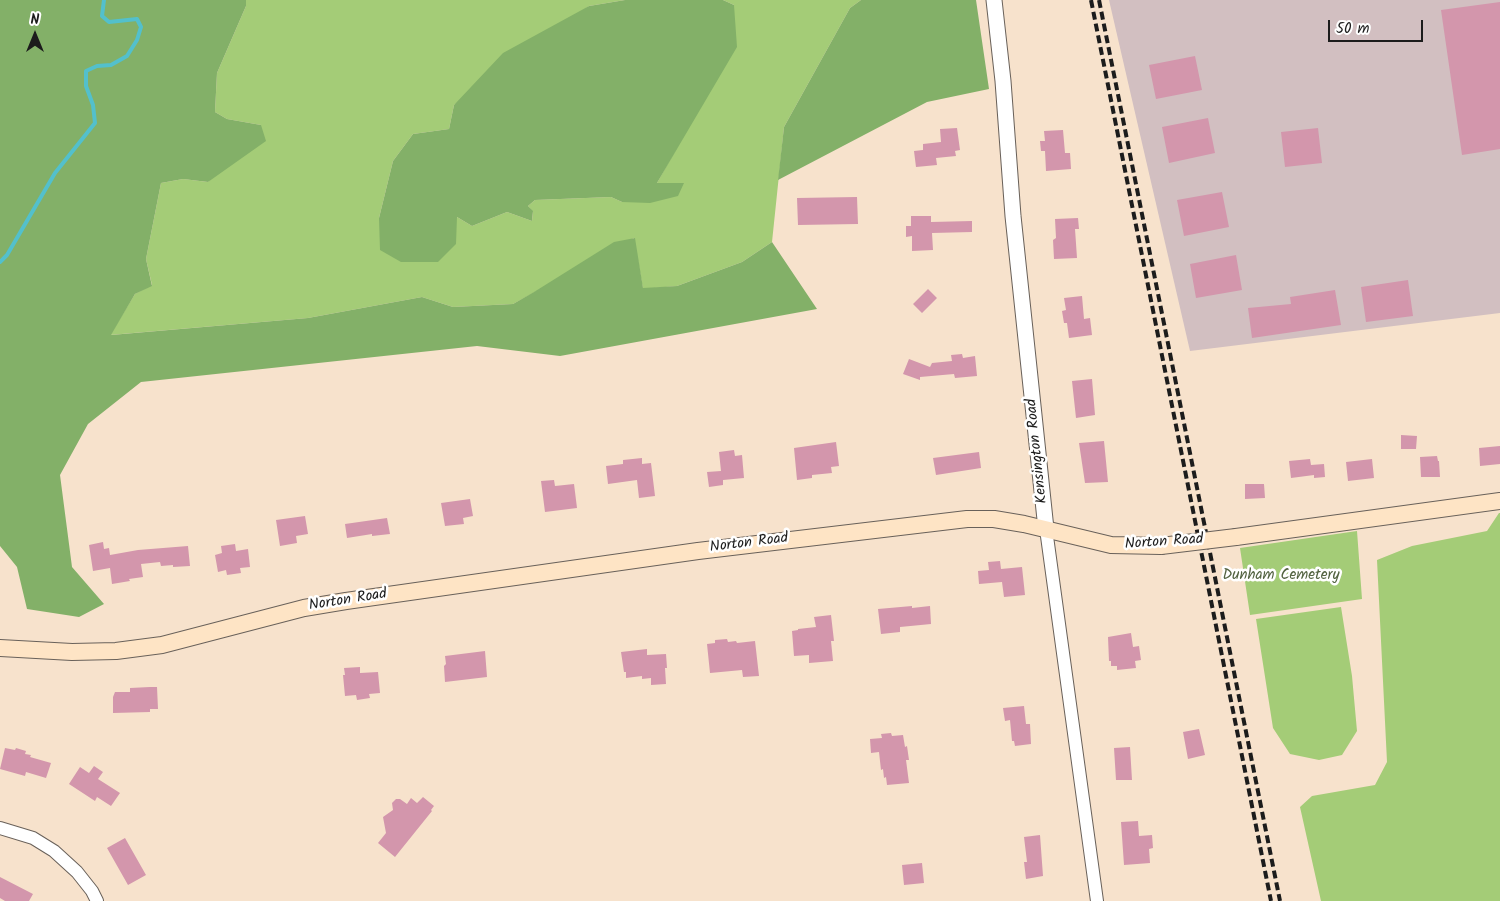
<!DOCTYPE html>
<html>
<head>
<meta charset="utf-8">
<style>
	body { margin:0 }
	#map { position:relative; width:1500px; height:901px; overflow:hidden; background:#f7e2cc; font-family:Kalam,sans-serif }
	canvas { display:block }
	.north { position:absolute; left:10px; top:10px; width:50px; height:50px; -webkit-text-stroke:4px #fff; paint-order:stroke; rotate:0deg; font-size:14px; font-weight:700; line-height:20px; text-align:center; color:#1c1c1c }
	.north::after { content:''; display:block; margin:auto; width:18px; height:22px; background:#1c1c1c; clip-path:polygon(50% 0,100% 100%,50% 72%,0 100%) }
	.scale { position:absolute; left:1328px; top:20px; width:95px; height:22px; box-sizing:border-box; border:2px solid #1c1c1c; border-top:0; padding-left:6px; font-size:15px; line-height:18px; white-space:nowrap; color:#1c1c1c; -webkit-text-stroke:4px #fff; paint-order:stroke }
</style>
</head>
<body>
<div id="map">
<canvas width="1500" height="901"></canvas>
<div class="north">N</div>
<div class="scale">50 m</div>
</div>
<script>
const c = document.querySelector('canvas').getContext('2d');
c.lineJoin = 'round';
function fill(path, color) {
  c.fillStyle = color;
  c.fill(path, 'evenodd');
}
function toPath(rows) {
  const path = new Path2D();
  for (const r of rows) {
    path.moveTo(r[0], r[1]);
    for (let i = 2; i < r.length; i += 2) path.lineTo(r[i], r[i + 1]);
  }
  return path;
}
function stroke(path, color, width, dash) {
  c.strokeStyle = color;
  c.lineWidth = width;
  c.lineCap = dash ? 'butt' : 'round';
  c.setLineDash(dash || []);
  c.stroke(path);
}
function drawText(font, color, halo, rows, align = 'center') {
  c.font = font + ' Kalam,sans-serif';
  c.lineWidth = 5;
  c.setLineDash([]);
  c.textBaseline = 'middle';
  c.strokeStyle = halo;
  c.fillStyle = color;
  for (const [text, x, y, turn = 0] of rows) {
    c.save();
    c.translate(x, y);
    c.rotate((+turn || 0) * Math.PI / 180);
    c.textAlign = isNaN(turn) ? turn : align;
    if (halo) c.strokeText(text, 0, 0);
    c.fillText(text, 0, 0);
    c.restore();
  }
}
fill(toPath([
	[1109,0,1500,0,1500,313,1190,351]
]), '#d2bfc1');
fill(toPath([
	[246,0,625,0,589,6,454,105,449,129,413,134,393,161,379,218,457,217,472,226,507,212,532,221,533,212,528,206,535,200,611,197,622,202,657,183,689,126,734,5,723,0,861,0,850,8,784,127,772,242,742,262,677,286,643,289,634,238,513,304,453,307,422,297,308,318,110,335,135,294,152,285,146,259,161,183,183,179,208,182,261,125,227,119,215,112,217,73,246,6],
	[1499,513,1500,513,1500,901,1321,901,1300,807,1312,796,1375,785,1387,762,1377,560,1412,546,1487,531],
	[1357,531,1362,599,1250,615,1240,548],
	[1341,607,1352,676,1357,731,1342,755,1319,760,1290,754,1273,728,1256,619]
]), '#a4cc77');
fill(toPath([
	[0,0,246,0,246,6,217,73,215,112,227,119,261,125,266,141,208,182,183,179,161,183,146,259,152,286,135,294,111,335,308,318,422,297,453,307,513,304,534,292,614,242,635,238,643,288,677,286,742,262,772,242,817,309,560,356,477,346,141,382,88,424,60,475,72,567,104,604,79,617,27,609,17,567,0,546],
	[625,0,723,0,734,5,737,47,657,183,684,183,678,196,650,203,622,202,611,197,535,200,528,206,533,211,532,221,507,212,472,226,457,217,456,244,438,262,401,262,380,250,379,218,393,161,413,134,449,129,454,105,503,53,589,6],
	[861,0,976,0,989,89,927,102,778,180,784,127,850,8]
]), '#83b068');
stroke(toPath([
	[0,262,7,255,55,173,95,123,93,105,86,86,86,71,97,66,111,65,127,56,137,40,141,27,137,19,109,22,102,16,104,0]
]), '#53c0cc', 4);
fill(toPath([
	[1500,2,1500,149,1462,155,1441,10],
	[1195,56,1202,90,1156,99,1149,65],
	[1208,118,1215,153,1169,163,1162,127],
	[957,128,960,150,955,151,956,156,936,158,937,165,916,167,914,151,923,150,923,144,941,142,940,129],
	[1318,128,1322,163,1285,167,1281,132],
	[1063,130,1065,153,1070,153,1071,169,1046,171,1045,151,1041,151,1040,141,1045,141,1044,131],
	[1222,192,1229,227,1184,236,1177,200],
	[857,197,858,224,798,225,797,198],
	[911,216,931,216,931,222,972,221,972,232,932,233,933,250,912,251,912,236,906,237,906,226,911,226],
	[1078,218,1079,229,1075,229,1077,258,1054,259,1053,240,1056,238,1055,219],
	[1236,255,1242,290,1196,298,1190,264],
	[1408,280,1413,316,1366,322,1361,287],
	[928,289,937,298,922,313,913,304],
	[1335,290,1341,325,1252,338,1248,308,1291,304,1290,297],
	[1082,296,1084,319,1090,318,1092,335,1069,338,1067,323,1064,323,1062,311,1066,310,1064,298],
	[962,354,963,358,975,356,977,376,955,378,954,374,920,377,920,380,903,374,909,359,930,367,932,363,952,361,951,355],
	[1092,379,1095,415,1076,418,1072,381],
	[1401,435,1417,436,1416,449,1401,449],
	[1104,441,1108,482,1085,483,1079,443],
	[836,442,839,466,831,467,832,473,812,475,812,478,797,480,794,448],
	[1500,446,1500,464,1480,466,1479,448],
	[734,450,735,456,742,455,744,478,723,480,723,485,709,487,707,472,721,471,719,452],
	[979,452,981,468,936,475,933,458],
	[1437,456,1438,461,1439,461,1440,477,1421,477,1420,457],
	[642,458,642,464,651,463,655,496,639,498,637,480,608,484,606,466,623,464,623,460],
	[1310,459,1311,465,1324,464,1325,477,1314,478,1314,475,1291,478,1289,461],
	[1372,459,1374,478,1348,481,1346,462],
	[554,480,555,486,574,484,577,508,545,512,541,481],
	[1245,484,1264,484,1265,498,1245,499],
	[470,499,473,516,463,518,464,524,445,526,441,503],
	[305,516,308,534,296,536,297,543,280,546,276,520],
	[387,518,390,534,372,536,372,534,347,538,345,524],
	[103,542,104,549,109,548,110,555,138,550,188,546,190,566,173,567,173,565,161,566,160,562,141,564,143,577,129,579,130,581,112,584,110,568,93,571,89,545],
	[235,544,236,551,248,549,250,567,240,568,241,573,227,575,226,570,218,572,215,555,222,553,221,546],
	[1000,561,1001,569,1022,567,1025,595,1004,597,1002,582,979,584,978,571,989,570,988,562],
	[912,606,912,608,930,606,931,624,900,627,900,632,881,634,878,609],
	[831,615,834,641,831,641,833,661,809,663,809,655,794,656,792,631,798,630,798,629,816,627,814,617],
	[1131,633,1133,647,1139,646,1141,660,1135,661,1136,668,1117,670,1117,666,1111,666,1111,661,1109,661,1108,637],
	[727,639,728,642,736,641,737,643,755,641,759,676,743,677,742,670,710,673,707,644,715,643,715,640],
	[647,649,647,655,666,654,667,668,665,668,666,684,651,685,651,678,642,679,642,676,626,678,626,672,624,672,621,652],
	[485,651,487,677,445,682,444,666,446,664,445,656],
	[360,667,360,673,378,672,380,693,369,694,370,698,357,700,356,695,345,696,343,675,345,675,344,668],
	[150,687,157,687,158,709,150,709,150,712,113,713,113,697,115,692,130,692,130,688],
	[1024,706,1026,724,1030,724,1031,744,1015,746,1014,741,1012,741,1010,720,1005,721,1003,708],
	[1199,729,1205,755,1188,759,1183,732],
	[891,733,892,736,903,735,905,747,907,746,909,760,906,760,909,783,887,785,886,777,884,778,883,769,881,770,879,752,871,753,870,739,882,738,881,734],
	[1130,747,1132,780,1116,780,1114,748],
	[5,748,15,750,16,748,26,751,25,754,31,755,30,757,51,763,46,778,26,772,25,776,0,769],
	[94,766,103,772,98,779,120,793,111,806,97,797,95,801,69,784,80,767,89,773],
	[423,797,434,806,431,810,432,811,395,857,378,843,386,833,383,817,393,810,392,803,396,799,400,799,407,804,411,798,417,803],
	[1138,821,1139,836,1152,835,1153,848,1149,849,1150,863,1124,865,1121,822],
	[1040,835,1043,876,1026,879,1024,862,1027,862,1024,837],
	[125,838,146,875,128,885,107,848],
	[922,863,924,883,904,885,902,865],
	[0,877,33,894,29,901,5,901,0,898]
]), '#d396ac');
const minor = toPath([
	[1046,529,1097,901],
	[0,828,33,838,54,851,77,872,92,891,97,901]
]);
const tertiary = toPath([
	[994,0,1003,81,1013,216,1046,529]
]);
const secondary = toPath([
	[1236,537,1500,501],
	[0,648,72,652,116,651,162,645,304,608,346,601,698,551,967,519,994,519,1024,524,1111,545,1161,546]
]);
stroke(minor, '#69615a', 14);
stroke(tertiary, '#69615a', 17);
stroke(secondary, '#69615a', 18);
stroke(minor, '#fff', 12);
stroke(tertiary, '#fff', 15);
stroke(secondary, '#fee4c5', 16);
stroke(toPath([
	[1091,0,1271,901],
	[1099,0,1280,901]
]), '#1c1c1c', 4, [8, 4]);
const secondaryBridge = toPath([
	[1161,546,1236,537]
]);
stroke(secondaryBridge, '#69615a', 18, []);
stroke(secondaryBridge, '#fee4c5', 16);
drawText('15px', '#1c1c1c', '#fff', [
	["Kensington Road",1038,451,-96],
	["Norton Road",1164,543,-4],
	["Norton Road",749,544,-7],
	["Norton Road",348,601,-9]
]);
drawText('15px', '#526240', '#fff', [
	["Dunham Cemetery",1281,576]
]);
</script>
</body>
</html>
